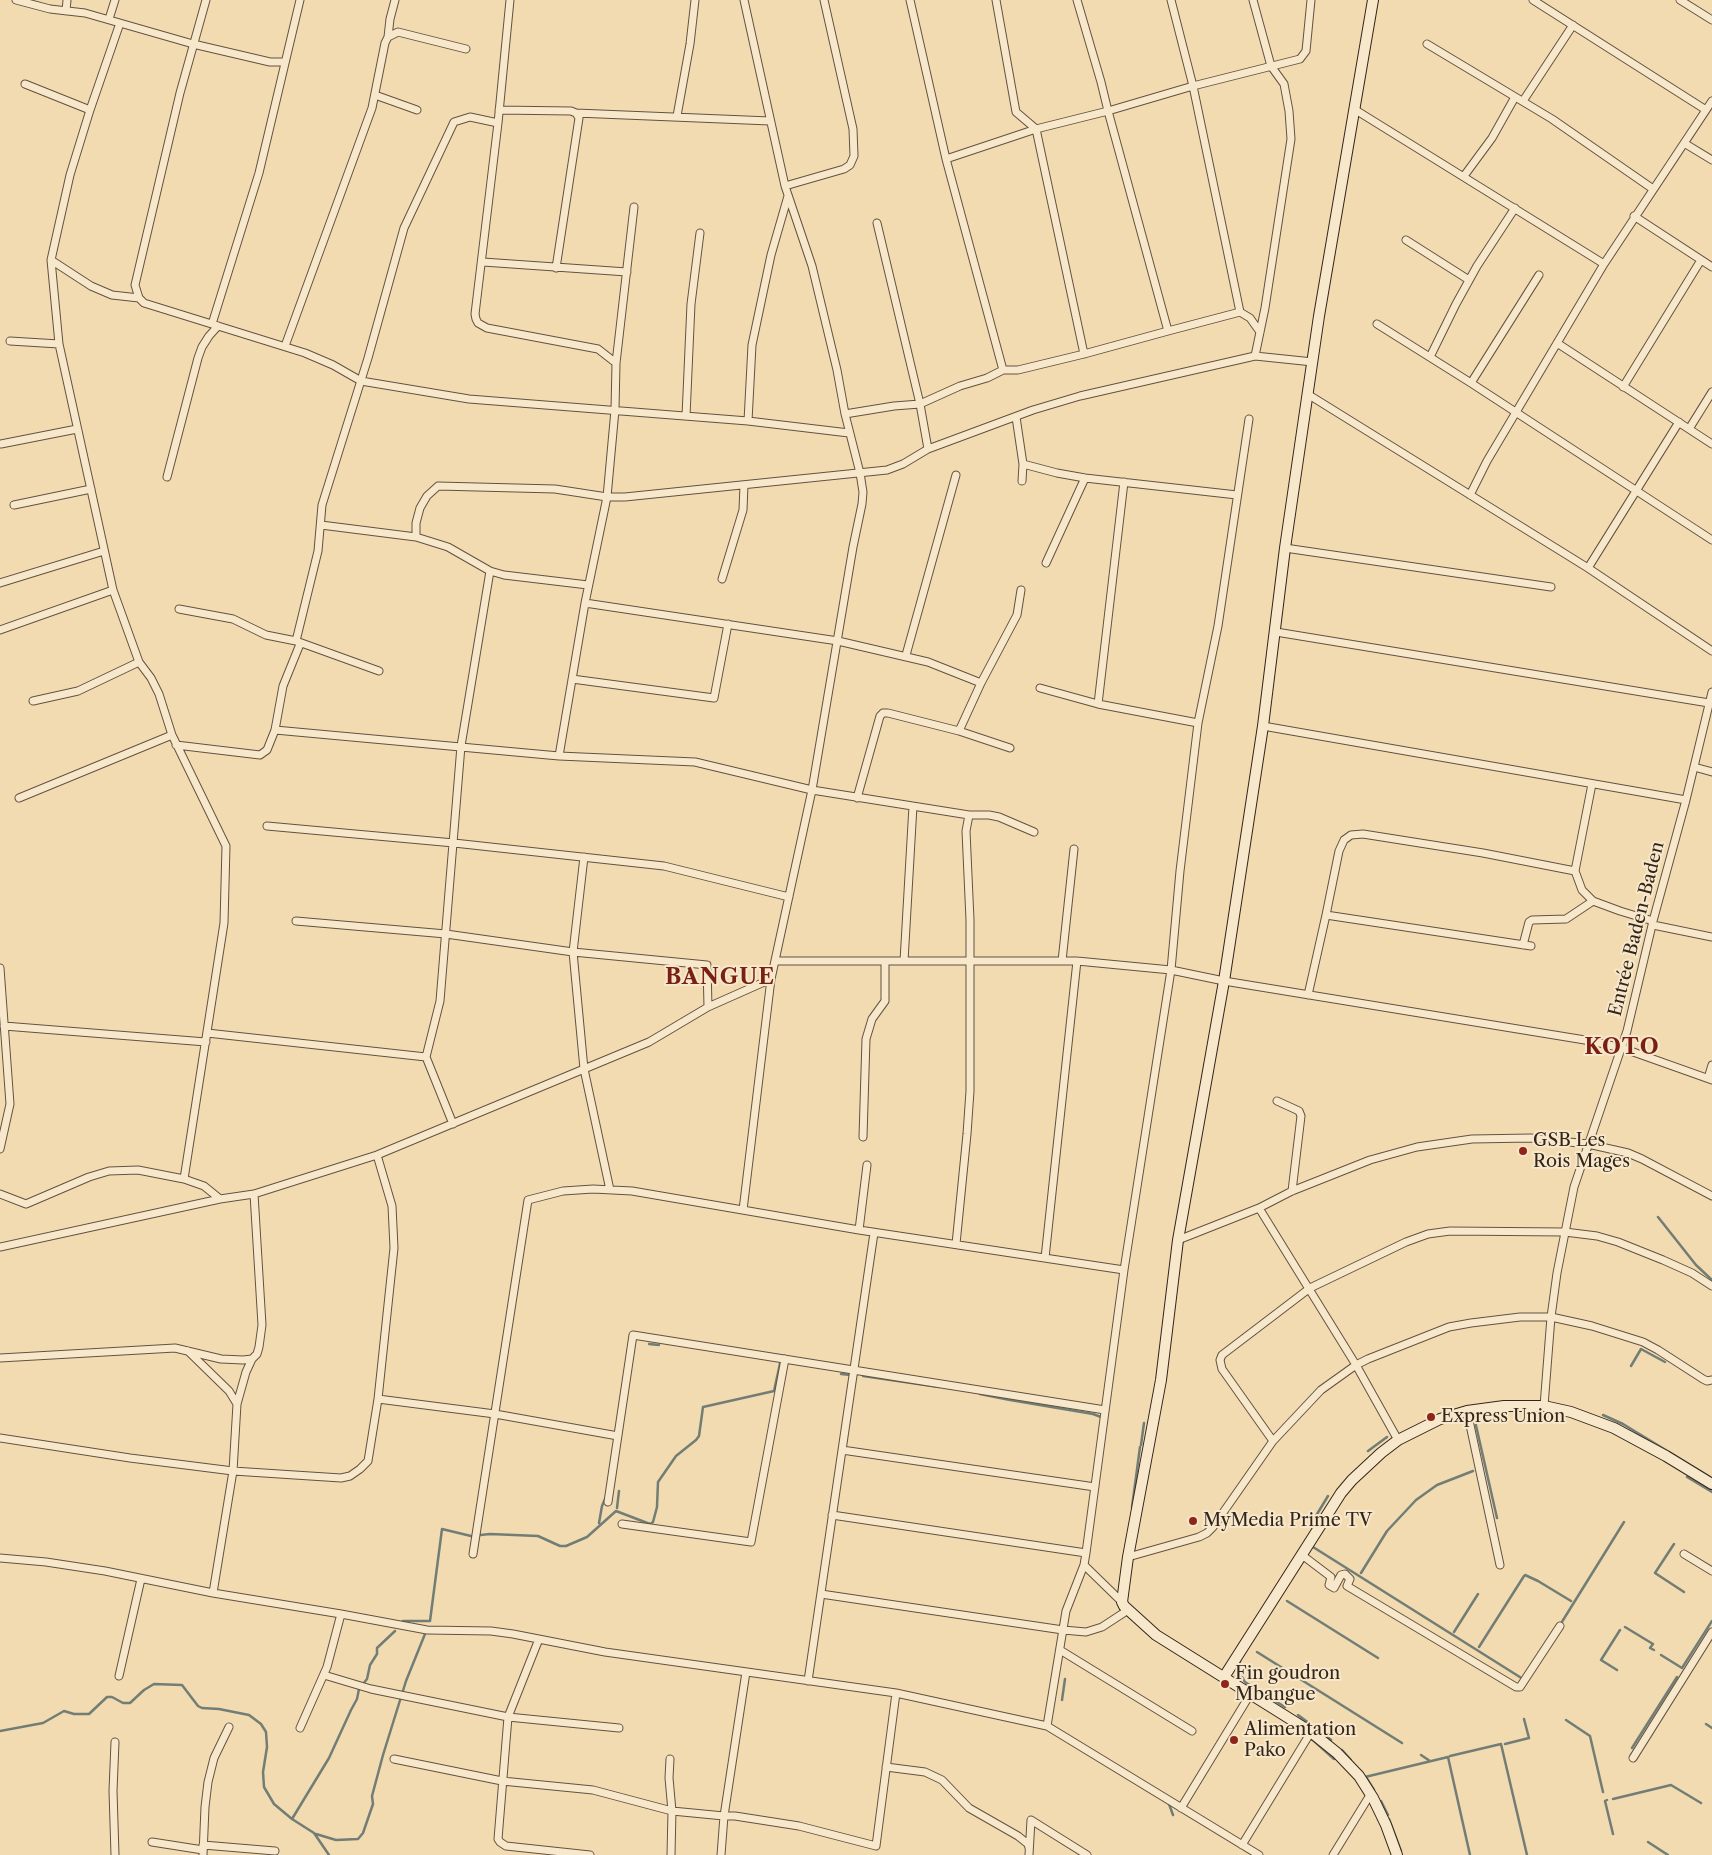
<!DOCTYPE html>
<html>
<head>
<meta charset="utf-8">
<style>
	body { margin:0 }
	canvas { display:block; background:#f2dbb1 }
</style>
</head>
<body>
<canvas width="1712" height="1855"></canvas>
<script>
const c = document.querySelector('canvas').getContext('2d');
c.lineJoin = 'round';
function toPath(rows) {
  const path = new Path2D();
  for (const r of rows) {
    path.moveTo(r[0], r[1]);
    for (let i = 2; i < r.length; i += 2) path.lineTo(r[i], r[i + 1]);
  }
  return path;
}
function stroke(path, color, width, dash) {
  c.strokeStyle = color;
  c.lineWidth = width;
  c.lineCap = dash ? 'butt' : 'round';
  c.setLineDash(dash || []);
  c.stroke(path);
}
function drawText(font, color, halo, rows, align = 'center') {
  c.font = font + ' "Libre Caslon Text",serif';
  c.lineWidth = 4;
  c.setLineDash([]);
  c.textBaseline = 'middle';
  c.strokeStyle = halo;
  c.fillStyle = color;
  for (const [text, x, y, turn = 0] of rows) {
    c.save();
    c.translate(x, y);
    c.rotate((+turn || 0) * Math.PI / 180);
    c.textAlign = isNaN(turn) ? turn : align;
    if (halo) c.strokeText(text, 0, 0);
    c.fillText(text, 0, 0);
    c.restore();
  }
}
stroke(toPath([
	[1658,1217,1696,1265,1712,1280],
	[649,1344,659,1345],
	[1631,1366,1641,1349,1665,1362],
	[841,1374,851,1375],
	[863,1376,939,1387],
	[980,1394,1010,1400,1093,1414,1101,1417],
	[1603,1415,1623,1424,1710,1477],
	[1475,1421,1497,1518],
	[1141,1445,1144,1423],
	[1368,1451,1387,1437],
	[1687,1477,1712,1492],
	[1132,1507,1140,1447],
	[617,1508,619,1491],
	[599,1523,602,1506,605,1499],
	[1311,1524,1328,1496],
	[1674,1544,1655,1573,1684,1592],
	[1313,1547,1523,1679],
	[1361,1573,1387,1531,1416,1500,1437,1485,1473,1471],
	[1525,1575,1538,1581,1571,1601],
	[1287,1601,1378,1658],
	[400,1623,403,1621,430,1621,442,1529,471,1536,490,1534,538,1536,560,1546,566,1546,587,1537,616,1511,650,1524,653,1522,657,1507,658,1482,676,1456,696,1440,699,1436,703,1407,774,1391,781,1359],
	[1560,1625,1624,1522],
	[1625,1627,1653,1644,1650,1648,1654,1650],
	[1454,1632,1478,1594],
	[1479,1647,1524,1576],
	[1257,1652,1402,1743],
	[1661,1655,1682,1668,1712,1621],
	[1241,1658,1238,1668,1240,1673,1245,1682,1251,1686],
	[1617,1670,1601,1660,1620,1630],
	[1267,1696,1285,1707],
	[1062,1700,1065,1679],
	[1298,1715,1317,1729],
	[1566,1720,1590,1736,1603,1792],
	[1706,1724,1712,1728],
	[1293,1727,1314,1741,1334,1759],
	[0,1731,43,1723,64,1711,74,1714,89,1714,107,1697,112,1697,123,1703,130,1703,144,1690,154,1684,182,1685,198,1706,202,1708,219,1709,249,1715,261,1724,266,1732,267,1747,263,1772,264,1787,274,1804,292,1819,314,1833,329,1855],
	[1324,1734,1331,1740],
	[1505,1744,1529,1738,1524,1719],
	[1632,1748,1677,1677],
	[1342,1750,1351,1760],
	[1421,1755,1430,1761],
	[1450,1756,1501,1744,1527,1855],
	[1365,1777,1448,1757,1470,1855],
	[1366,1777,1374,1790],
	[1613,1799,1671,1785,1701,1803],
	[1607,1800,1605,1801,1613,1834],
	[1381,1801,1388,1815],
	[1169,1804,1173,1815],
	[292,1819,329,1758,351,1710,357,1699,359,1689,367,1679,370,1665,377,1654,377,1648,395,1631],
	[1389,1819,1401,1851],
	[316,1834,336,1840,358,1839,363,1833,373,1804,372,1796,383,1755,406,1681,425,1634],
	[1648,1842,1668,1855]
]), '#727e75', 2.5);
const street = toPath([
	[16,0,50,9,85,13,193,44,270,62,284,62],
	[206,0,180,93,135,285,139,298,144,303,305,353,333,365,361,381,469,399,748,421,849,433],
	[510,0,498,123,475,314,476,319,478,323,487,328,598,349,616,363],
	[910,0,946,159,1003,370],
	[996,0,1016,112,1036,129,1084,354],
	[1077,0,1101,82,1108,111,1168,331,1240,312,1250,318,1260,332],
	[1171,0,1193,86,1240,312],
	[1253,0,1271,66,1284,84,1289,111,1291,139,1265,308,1255,356],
	[1533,0,1706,110],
	[1680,0,1712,20],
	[66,11,67,0],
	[109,19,115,0],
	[120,23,90,110,70,175,51,260,91,286,112,295,139,298],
	[388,37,390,19,395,0],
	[1427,44,1552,119,1653,189],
	[25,84,90,110],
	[375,95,417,110],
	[1523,101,1573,25],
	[1354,109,1604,264],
	[499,110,571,111,576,113,579,118,556,268],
	[576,113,770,121],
	[677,116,690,44,695,0],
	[1684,143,1712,160],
	[946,159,1036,129,1108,111,1193,86,1300,59,1306,51,1311,0],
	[1464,176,1492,138,1515,97],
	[785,186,844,169,850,165,854,156,853,129,824,0],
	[634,207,616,363,615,410,607,497,625,497,887,470,903,464,928,449,920,404,877,223],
	[1634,216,1712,267],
	[1406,240,1469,280],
	[51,260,59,344,113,590],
	[483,262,627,272],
	[212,324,259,173,300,0],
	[1377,324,1471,383,1712,540],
	[10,341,59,344],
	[1557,343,1712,444],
	[285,346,372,108,385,43,388,37,398,32,466,49],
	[1430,357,1456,304,1477,266,1515,208],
	[1471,383,1539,275],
	[1623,387,1701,260],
	[1309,395,1588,568,1712,651],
	[845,414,894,406,920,404,960,386,987,378,1003,370,1018,370,1084,354,1168,331],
	[686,416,691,304,700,233],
	[1016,417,1023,464,1022,481],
	[748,421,752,345,771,255,788,196],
	[1689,429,1712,392],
	[1,444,77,429],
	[928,449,1033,410,1080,396,1255,356,1313,362],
	[1023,464,1057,473,1085,478,1237,495],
	[167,477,198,358,202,347,209,336,218,326],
	[1470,495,1487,461,1604,264,1712,101],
	[14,505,91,489],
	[321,525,416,537,448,547,490,571,504,575,588,585],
	[416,537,416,523,420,508,427,496,438,486,555,489,607,497,585,603,559,756],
	[1285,548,1551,587],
	[1046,563,1085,478],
	[1588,568,1679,422],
	[722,579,743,510,744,485],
	[0,583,104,551],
	[585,603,838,641,928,662,981,683],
	[179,609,233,619,266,635,296,641,379,671],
	[0,630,113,590,139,662,151,678,159,694,172,735,226,846,224,923,184,1179],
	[1276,632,1709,703],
	[296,641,318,551,322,505,368,358,404,228,454,122,470,117,498,123],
	[906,655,956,475],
	[572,679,714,698,728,624],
	[1040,688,1098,704,1198,723],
	[33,701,78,691,139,662],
	[1098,704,1124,482],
	[1263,726,1686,800],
	[275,730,559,756,695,762,812,790,969,815,966,831,970,920,970,1091,967,1134,956,1244],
	[959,731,981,683,1017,615,1021,590],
	[176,745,260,755,267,750,275,730,283,686,300,644],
	[1694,767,1712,772],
	[1592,784,1575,871,1582,890,1593,901,1620,911,1653,921],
	[19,798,172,735],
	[857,798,880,716,883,713,888,713,959,731,1010,748],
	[969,815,989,815,999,817,1034,832],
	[267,826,454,843,664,866,789,897],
	[584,857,573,952,584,1069,610,1190],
	[1326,915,1531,946],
	[296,921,446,934,573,952,707,965,708,1007],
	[1653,925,1712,937],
	[1523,945,1529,922,1532,920,1566,919,1593,901],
	[775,961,1077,961,1171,970,1224,981,1591,1041,1622,1048,1712,1080],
	[904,961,913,806],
	[1062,961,1074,849],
	[0,968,10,1104,0,1149],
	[1308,995,1326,915,1339,851,1344,840,1351,835,1363,834,1483,853,1575,871],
	[4,1026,206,1042],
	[207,1033,426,1057],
	[1708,1078,1712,1065],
	[1277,1101,1299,1111,1301,1116,1292,1191],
	[453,1124,426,1057,440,1001,461,746,490,571],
	[863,1137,866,1039,872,1019,885,1001,885,961],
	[0,1194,26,1204,89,1177,109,1171,138,1170,184,1179,204,1186,220,1199,254,1194,377,1155,649,1042,708,1007,771,979],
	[1259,1208,1356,1365,1398,1440],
	[743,1210,771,979,812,790,853,547,862,504,863,492,860,473,845,414,837,370,812,266,785,186,744,0],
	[859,1230,867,1165],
	[1178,1240,1259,1208,1292,1191,1370,1160,1417,1147,1472,1139,1531,1138,1588,1144,1628,1153,1642,1159,1712,1196],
	[0,1247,220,1199],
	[1045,1258,1077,961],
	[188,1351,229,1391,237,1404],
	[0,1358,175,1348,221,1359,243,1360,252,1359,257,1354,259,1347,262,1325,254,1194],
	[378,1399,495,1414,618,1436],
	[1544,1406,1551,1317,1557,1273,1574,1187,1627,1031,1653,921,1686,800,1712,692],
	[1467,1411,1500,1565],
	[0,1438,130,1458,233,1471,341,1478,350,1476,360,1469,368,1461,378,1399,394,1248,392,1206,377,1155],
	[1273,1441,1222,1369,1220,1360,1222,1355,1310,1288,1406,1242,1428,1234,1450,1231,1565,1232,1597,1236,1618,1242,1663,1260,1692,1273,1712,1286],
	[842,1450,1095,1487],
	[608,1502,633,1335,1105,1410],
	[832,1515,1086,1553],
	[622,1524,751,1542,785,1359],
	[473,1554,528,1200,563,1191,593,1189,632,1191,859,1230,1124,1270],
	[1684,1554,1712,1571],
	[1302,1555,1331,1577,1329,1585,1334,1588,1341,1575,1345,1574,1350,1579,1347,1586,1516,1687,1520,1687,1560,1626],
	[1128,1557,1199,1537,1207,1533,1213,1527,1273,1441,1321,1390,1356,1365,1368,1359,1449,1327,1471,1323,1520,1317,1551,1317,1592,1326,1643,1342,1658,1350,1703,1379,1707,1381,1712,1380],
	[0,1558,46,1562,105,1571,213,1593,341,1614,427,1630,491,1631,513,1634,605,1652,896,1693,1047,1726,1259,1855],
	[1084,1565,1122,1602],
	[213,1593,233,1471,237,1404,246,1372,252,1359],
	[821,1594,1063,1630,1086,1632,1102,1627,1128,1610],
	[539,1639,508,1717,498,1839,500,1842,506,1846,590,1855],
	[1060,1650,1192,1731],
	[324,1675,371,1689,508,1717,619,1728],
	[119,1676,141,1579],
	[808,1681,874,1233],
	[1047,1726,1066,1611,1084,1565,1086,1553,1124,1270,1171,970,1180,871,1198,723,1218,626,1249,419],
	[300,1728,327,1667,341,1614],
	[1633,1758,1712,1632],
	[394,1759,502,1781,593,1790,672,1811,724,1816,746,1672],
	[670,1759,669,1778,672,1811,671,1855],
	[886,1767,925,1772,942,1780,969,1808,1018,1836,1028,1844,1029,1848],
	[1181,1808,1251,1693],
	[152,1842,203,1850],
	[203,1845,275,1851],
	[1242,1845,1311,1732],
	[115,1855,113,1791,115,1742],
	[203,1855,205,1807,208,1782,214,1758,229,1727],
	[721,1855,724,1816,735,1816,799,1826,876,1846,896,1693],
	[1029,1855,1031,1820,1087,1855],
	[1333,1855,1370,1795]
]);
const secondary = toPath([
	[1373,0,1319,316,1285,548,1263,726,1224,981,1178,1240,1161,1380,1128,1557,1122,1602,1124,1606,1156,1635,1311,1732,1337,1753,1359,1776,1373,1798,1386,1825,1397,1855],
	[1224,1677,1341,1493,1352,1480,1381,1453,1398,1440,1440,1419,1467,1411,1504,1406,1544,1406,1571,1412,1614,1428,1666,1456,1712,1484]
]);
stroke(street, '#645240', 9);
stroke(secondary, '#34251a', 12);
stroke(street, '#f7e8cc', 7);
stroke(secondary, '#f7e8cc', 10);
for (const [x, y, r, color] of [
	[1523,1151,5,"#8f2418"],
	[1431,1417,5,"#8f2418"],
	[1193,1521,5,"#8f2418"],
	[1225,1684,5,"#8f2418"],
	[1234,1740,5,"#8f2418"]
]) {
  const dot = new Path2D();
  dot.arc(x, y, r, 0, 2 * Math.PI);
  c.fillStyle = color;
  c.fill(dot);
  stroke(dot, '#f7e8cc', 2);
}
drawText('18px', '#34251a', '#f7e8cc', [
	["Entrée Baden-Baden",1637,929,-76]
]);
drawText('18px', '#34251a', '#f7e8cc', [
	["GSB Les",1533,1141],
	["Rois Mages",1533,1162],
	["Express Union",1441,1417],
	["MyMedia Prime TV",1203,1521],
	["Fin goudron",1235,1674],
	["Mbangue",1235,1695],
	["Alimentation",1244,1730],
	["Pako",1244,1751]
], 'left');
c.letterSpacing = '1px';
drawText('bold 22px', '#7a1f14', '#f7e8cc', [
	["BANGUE",720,978],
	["KOTO",1622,1048]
]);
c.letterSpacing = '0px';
</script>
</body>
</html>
